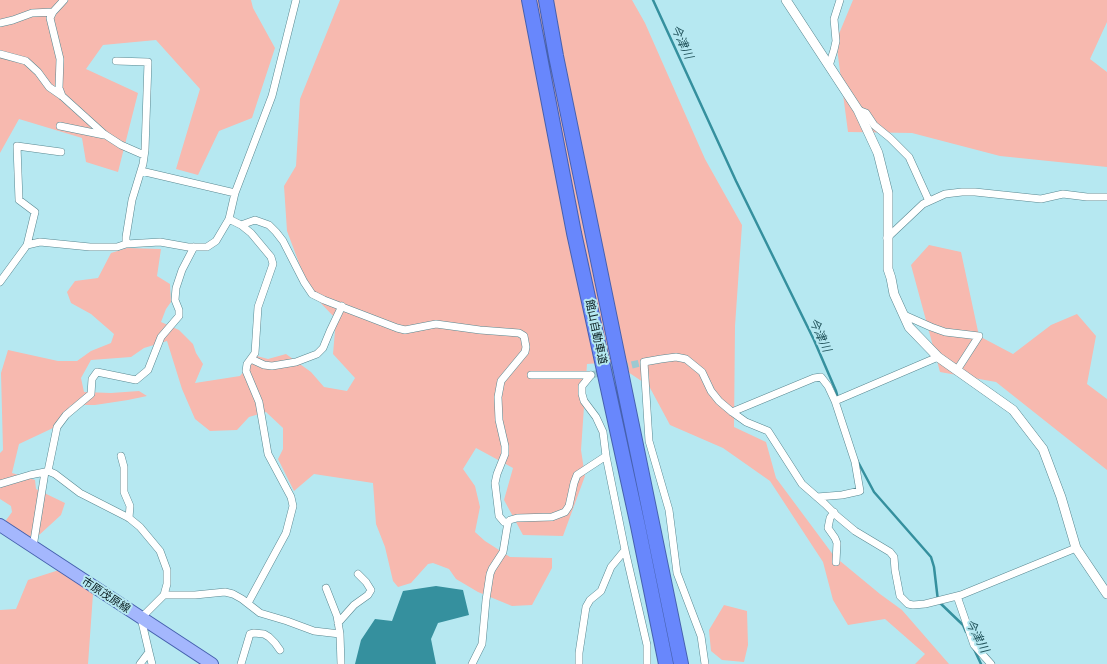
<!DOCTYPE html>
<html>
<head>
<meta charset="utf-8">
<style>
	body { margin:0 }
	canvas { display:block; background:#b6e8f1 }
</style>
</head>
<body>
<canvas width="1107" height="664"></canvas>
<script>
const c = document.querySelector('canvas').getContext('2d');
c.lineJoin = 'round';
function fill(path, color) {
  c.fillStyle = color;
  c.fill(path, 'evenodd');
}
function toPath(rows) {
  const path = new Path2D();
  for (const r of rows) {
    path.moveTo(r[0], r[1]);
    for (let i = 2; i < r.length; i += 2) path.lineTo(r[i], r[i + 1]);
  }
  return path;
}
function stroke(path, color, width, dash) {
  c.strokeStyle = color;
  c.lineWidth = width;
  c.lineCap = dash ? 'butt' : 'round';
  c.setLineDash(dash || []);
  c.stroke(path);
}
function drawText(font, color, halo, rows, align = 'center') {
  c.font = font + ' "Asap Condensed","Noto Sans JP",sans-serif';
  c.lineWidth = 4;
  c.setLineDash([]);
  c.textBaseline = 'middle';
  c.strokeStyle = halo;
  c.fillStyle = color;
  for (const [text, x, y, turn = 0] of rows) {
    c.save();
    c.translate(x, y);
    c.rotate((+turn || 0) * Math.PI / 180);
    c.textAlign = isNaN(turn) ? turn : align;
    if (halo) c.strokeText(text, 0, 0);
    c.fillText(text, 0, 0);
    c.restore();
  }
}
fill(toPath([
	[0,0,251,0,253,8,275,48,252,118,219,131,198,175,176,169,200,89,156,40,103,45,86,69,138,93,118,172,86,162,82,138,19,119,0,153],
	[340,0,632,0,645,23,705,159,742,225,735,326,734,427,766,442,776,478,834,556,880,594,902,610,949,664,915,664,925,654,885,619,848,625,833,600,823,562,770,481,723,448,670,425,649,386,613,362,587,364,581,450,585,476,563,536,523,535,504,500,513,468,476,448,463,469,475,486,480,507,475,532,485,541,510,557,552,558,552,568,532,605,512,606,478,592,456,579,449,569,433,563,428,564,411,583,398,587,393,581,385,547,376,524,373,483,314,474,294,491,278,459,283,449,283,428,266,412,249,417,237,430,210,431,195,419,182,389,167,341,144,348,131,357,91,360,81,378,84,392,111,393,139,391,147,396,128,400,95,405,71,405,53,428,19,444,12,473,35,480,36,489,65,503,61,515,38,536,26,536,4,523,12,512,11,506,0,499,0,453,3,450,1,373,8,350,58,361,77,361,91,351,111,343,114,334,91,314,71,303,67,292,75,281,98,278,111,253,127,248,161,249,157,276,170,284,171,302,166,309,161,322,179,330,193,344,196,353,203,364,195,383,240,376,257,356,268,359,286,354,311,372,324,387,347,391,355,378,333,354,336,319,312,294,302,271,287,231,284,186,296,166,300,99],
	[853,0,1107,0,1107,22,1090,59,1107,72,1107,167,1000,156,912,133,848,132,836,41],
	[929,245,961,252,979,336,1013,354,1051,325,1077,314,1096,336,1087,384,1107,399,1107,470,996,382,940,372,911,265],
	[59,570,94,580,88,664,0,664,0,610,16,609,28,580],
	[724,605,747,611,748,645,744,662,722,660,711,651,709,630]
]), '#f7b9af');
fill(toPath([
	[436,586,463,590,469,615,438,623,431,639,436,664,355,664,361,640,375,619,392,621,403,591]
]), '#35909e');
stroke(toPath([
	[653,0,736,181,814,340,836,391,838,398],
	[857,460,874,492,931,557,934,567,938,601,963,625,966,632],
	[974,649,981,664]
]), '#35909e', 2.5);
stroke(toPath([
	[591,375,644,362]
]), '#9cc9d1', 7, [7, 3.5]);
const minor = toPath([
	[53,12,50,18,60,59,59,88,62,96],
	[0,23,13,20,32,13,53,12,64,0],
	[0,54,26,61,38,72,49,87,62,96,104,134,121,145,144,155],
	[116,61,148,62,145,150,143,164,132,200,126,237,126,244],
	[829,66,834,50,836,41,834,19,840,0],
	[858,110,866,113,874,125,890,138,909,157,929,201],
	[60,126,104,135],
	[141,171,235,193],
	[229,219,241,225,251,233,271,257,273,264,258,307,255,353,247,364,246,371,259,402,268,454,291,497,293,506,286,533,248,603],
	[241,225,255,220,269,225,276,232,283,241,304,282,312,294,324,300,397,328,405,330,436,324,480,330,519,333,524,336,526,347,525,352,501,381,498,397,499,420,505,446,505,454,497,474,495,483,499,516,504,522,508,522],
	[887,238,923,204,945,194,962,192,975,192,1041,199,1063,194,1087,197,1107,197],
	[27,245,35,212,19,200,17,146,61,152],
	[0,282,27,245,40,242,90,247,117,247,126,244,160,242,188,247,207,247,216,241,229,219,235,193,272,96,296,0],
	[904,315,931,327,945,332,979,336,957,370],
	[251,359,264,365,272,366,296,362,317,354,323,348,330,331,342,306],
	[531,375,591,375],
	[591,375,582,386,582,394,584,401,596,417,603,432,606,456,625,550,647,645,647,664],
	[835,401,938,357],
	[732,412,814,378,821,377,828,386,835,401,855,462,860,491,842,495,817,497],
	[121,456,124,467,124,492,130,506,129,518],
	[48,471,57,427,66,415,91,394,92,379,97,372,136,380,148,370,161,337,179,316,179,310,175,300,176,288,182,270,194,247],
	[0,484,30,475,45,472,48,471,55,474,80,493,129,518,140,527,160,551,167,570,167,584,164,595,141,618,149,652,140,664],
	[834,512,830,518,828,528,835,538,837,543,836,562],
	[33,547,45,472],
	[326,588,337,616,340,634,341,664],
	[164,595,195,595,225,592,233,594,242,599,260,613,287,621,314,631,340,634],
	[957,596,974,645,991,664],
	[338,623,354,605,368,595,371,590,366,582,358,574],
	[149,652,152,664],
	[241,664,250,634,254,633,264,634,269,637,275,643,280,650],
	[472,664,482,644,486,600,490,574,492,569,503,552,508,522,510,520,517,518,552,517,565,512,569,506,574,483,577,475,606,456],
	[579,664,579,653,586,607,590,600,601,591,611,567,625,550],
	[705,664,701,636,677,573,669,510,649,441,644,362,661,359,676,357,686,359,702,372,711,391,719,401,732,412,746,422,768,431,802,484,825,504,837,516,855,531,890,552,894,557,895,570,900,596,908,604,913,605,925,604,961,595,1076,548]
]);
const tertiary = toPath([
	[786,0,858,110,878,153,888,193,888,269,891,278,894,294,909,327,938,357,1013,410,1043,449,1061,497,1076,548,1107,594]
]);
const primary = toPath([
	[0,525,212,664]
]);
const motorway = toPath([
	[529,0,574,233,638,526,666,664],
	[546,0,556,56,681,664]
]);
stroke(minor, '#598891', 8);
stroke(tertiary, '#598891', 10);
stroke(primary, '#4661ae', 14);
stroke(motorway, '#4661ae', 16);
stroke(minor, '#fff', 7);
stroke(tertiary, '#fff', 9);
stroke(primary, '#a4b7fd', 12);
stroke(motorway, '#6887fc', 14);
drawText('11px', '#071a1d', '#b6e8f1', [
	["館山自動車道",596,332,78],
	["市原茂原線",106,595,33]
]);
drawText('italic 12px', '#23555d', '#b6e8f1', [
	["今津川",682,42,65],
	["今津川",820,335,65],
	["今津川",977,636,62]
]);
</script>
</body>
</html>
